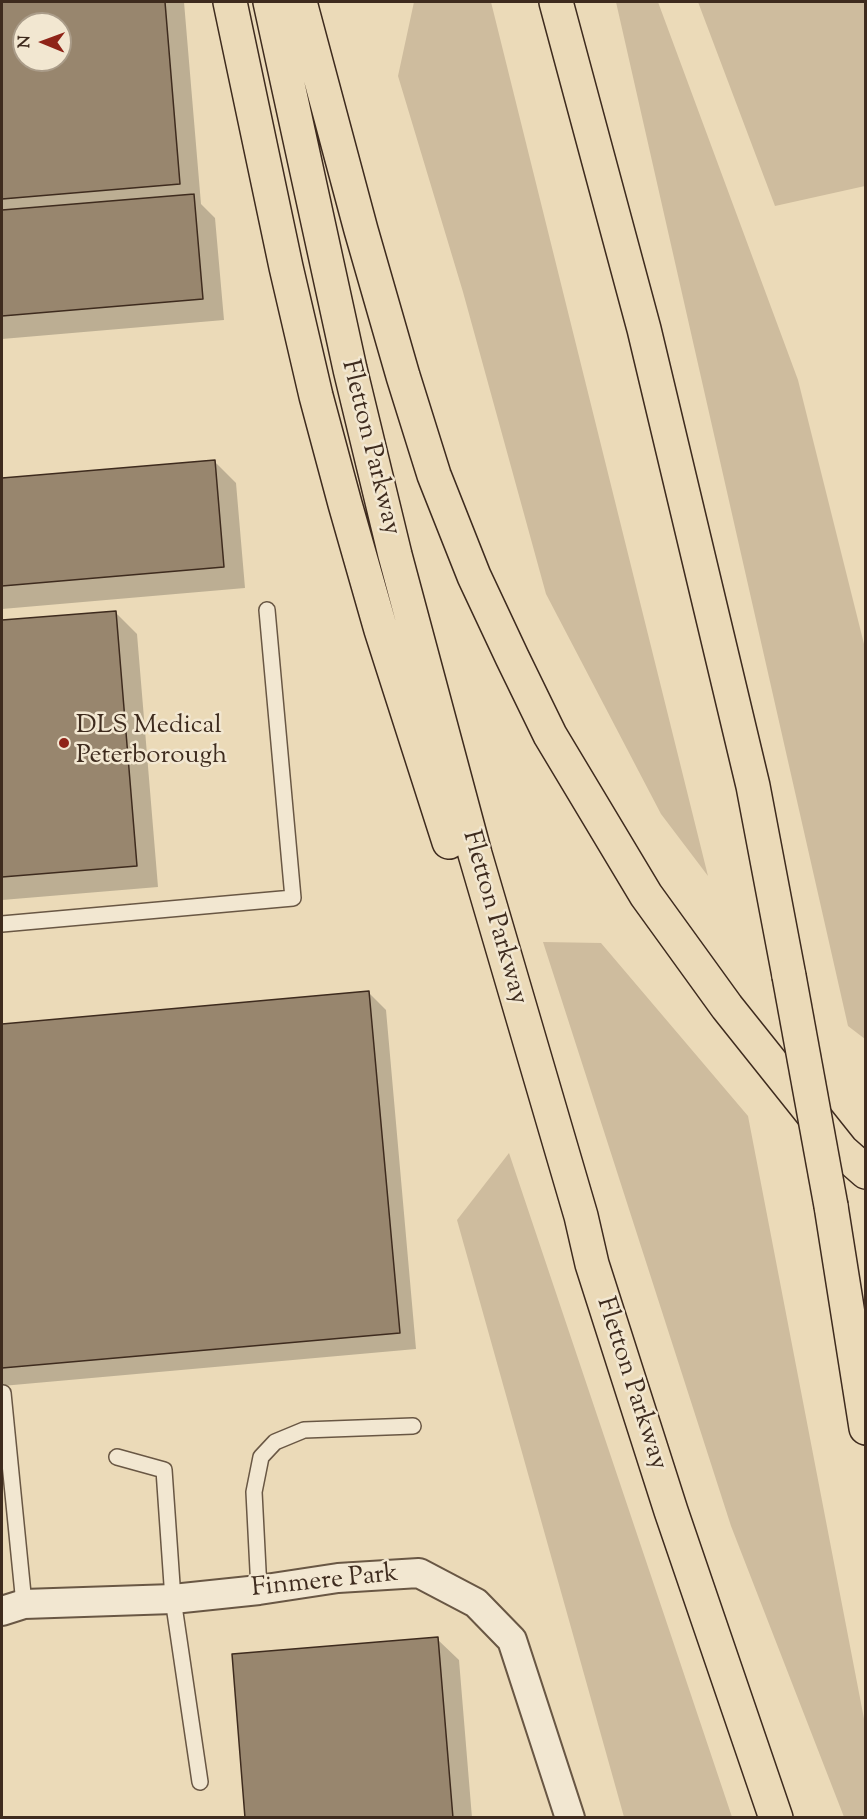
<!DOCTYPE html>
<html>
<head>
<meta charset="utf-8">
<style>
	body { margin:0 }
	#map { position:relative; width:867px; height:1819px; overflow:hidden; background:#ebdab8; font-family:"Sorts Mill Goudy",serif }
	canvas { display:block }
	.frame { position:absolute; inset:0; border:3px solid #3e2b1e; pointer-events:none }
	.north { position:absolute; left:12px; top:12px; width:60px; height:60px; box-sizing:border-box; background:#f2e7d1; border:2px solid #aa9c89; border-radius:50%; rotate:271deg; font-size:16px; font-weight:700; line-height:24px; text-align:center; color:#3e2b1e }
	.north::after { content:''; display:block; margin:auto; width:21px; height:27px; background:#8f2418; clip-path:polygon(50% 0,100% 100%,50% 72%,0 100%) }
</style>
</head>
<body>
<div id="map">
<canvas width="867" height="1819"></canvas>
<div class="frame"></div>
<div class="north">N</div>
</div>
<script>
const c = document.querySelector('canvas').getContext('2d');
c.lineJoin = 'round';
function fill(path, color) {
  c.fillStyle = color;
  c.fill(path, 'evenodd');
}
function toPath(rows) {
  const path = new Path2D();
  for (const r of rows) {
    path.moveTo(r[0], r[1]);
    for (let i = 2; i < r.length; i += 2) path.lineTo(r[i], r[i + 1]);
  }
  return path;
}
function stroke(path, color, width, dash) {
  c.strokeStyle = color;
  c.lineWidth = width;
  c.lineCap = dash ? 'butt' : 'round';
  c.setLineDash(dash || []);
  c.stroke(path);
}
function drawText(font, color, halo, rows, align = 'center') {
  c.font = font + ' "Sorts Mill Goudy",serif';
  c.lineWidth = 5;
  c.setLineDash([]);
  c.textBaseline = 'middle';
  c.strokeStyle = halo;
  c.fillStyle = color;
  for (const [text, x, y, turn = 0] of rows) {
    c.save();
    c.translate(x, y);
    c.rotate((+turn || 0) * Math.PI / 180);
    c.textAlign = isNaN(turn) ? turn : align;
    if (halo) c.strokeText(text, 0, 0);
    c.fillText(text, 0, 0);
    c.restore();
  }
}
fill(toPath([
	[414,2,491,2,708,876,661,814,546,594,463,292,398,76],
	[616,2,658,2,798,380,865,648,865,1039,848,1026],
	[698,2,865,2,865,186,775,206],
	[543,942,601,943,748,1116,865,1724,865,1817,844,1817,731,1526],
	[509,1153,732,1817,624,1817,457,1220]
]), '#cebc9e');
fill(toPath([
	[2,2,184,2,201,204,215,218,224,320,2,339],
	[24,24,60,24,60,60,24,60],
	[214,461,236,483,245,588,2,609,2,479],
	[115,612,137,634,158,887,2,900,2,622],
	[369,993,386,1010,416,1349,2,1386,2,1026],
	[437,1639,459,1660,472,1818,247,1818]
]), '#0003');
const building = toPath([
	[2,2,165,2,180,184,2,199,2,2],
	[24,24,60,24,60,60,24,60,24,24],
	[194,194,203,299,2,316,2,210,194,194],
	[215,460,224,567,2,586,2,478,215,460],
	[116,611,137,866,2,877,2,620,116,611],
	[369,991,400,1333,2,1368,2,1024,369,991],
	[438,1637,453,1818,245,1818,232,1654,438,1637]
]);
fill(building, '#98866e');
stroke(building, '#3e2b1e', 1.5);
const lane = toPath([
	[2,924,293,898,267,610],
	[3,1393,24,1604],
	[117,1457,164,1470,173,1599,200,1782],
	[259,1590,254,1492,261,1457,275,1442,304,1430,413,1426]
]);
const street = toPath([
	[2,1611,24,1604,173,1599,259,1590,338,1578,419,1573,476,1603,512,1640,570,1818]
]);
const highway = toPath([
	[230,2,286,267,316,396,345,504,381,630,449,842],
	[270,2,350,369,395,555,475,854,581,1216,592,1264,671,1511,776,1818],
	[300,2,361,230,403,376,434,475,474,576,512,657,550,735,646,895,727,1007,842,1151,866,1172],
	[556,2,644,329,753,786,789,976],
	[831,1206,866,1428]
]);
stroke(lane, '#695744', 18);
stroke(street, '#695744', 32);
stroke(highway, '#3e2b1e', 36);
stroke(lane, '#f2e7d1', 15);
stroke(street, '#f2e7d1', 28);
stroke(highway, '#ebdab8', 33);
const highwayBridge = toPath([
	[789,976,831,1206]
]);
stroke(highwayBridge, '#3e2b1e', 36, []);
stroke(highwayBridge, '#ebdab8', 33);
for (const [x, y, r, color] of [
	[64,743,6,"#8f2418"]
]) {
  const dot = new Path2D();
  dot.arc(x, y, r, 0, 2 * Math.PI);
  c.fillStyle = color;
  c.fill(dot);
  stroke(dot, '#f2e7d1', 2);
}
drawText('26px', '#3e2b1e', '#f2e7d1', [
	["Fletton Parkway",369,448,76],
	["Fletton Parkway",493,918,74],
	["Fletton Parkway",630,1384,72],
	["Finmere Park",325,1583,-6]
]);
drawText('26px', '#3e2b1e', '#f2e7d1', [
	["DLS Medical",76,728],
	["Peterborough",76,758]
], 'left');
</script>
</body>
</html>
